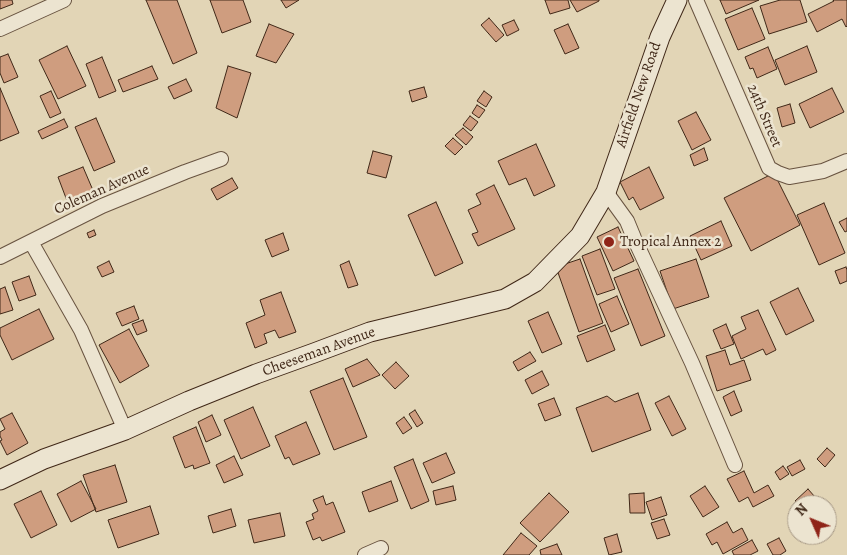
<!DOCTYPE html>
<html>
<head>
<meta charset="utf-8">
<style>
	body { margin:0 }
	#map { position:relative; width:847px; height:555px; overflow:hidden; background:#e2d5b6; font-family:Alegreya,serif }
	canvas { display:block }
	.north { position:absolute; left:787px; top:495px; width:50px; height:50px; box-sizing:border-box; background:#ece4d0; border:1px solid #a79986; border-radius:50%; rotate:314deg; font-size:14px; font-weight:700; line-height:20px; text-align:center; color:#402818 }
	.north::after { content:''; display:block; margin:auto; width:18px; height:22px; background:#8f2418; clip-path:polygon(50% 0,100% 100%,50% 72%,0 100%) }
</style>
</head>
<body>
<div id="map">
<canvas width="847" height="555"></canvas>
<div class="north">N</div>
</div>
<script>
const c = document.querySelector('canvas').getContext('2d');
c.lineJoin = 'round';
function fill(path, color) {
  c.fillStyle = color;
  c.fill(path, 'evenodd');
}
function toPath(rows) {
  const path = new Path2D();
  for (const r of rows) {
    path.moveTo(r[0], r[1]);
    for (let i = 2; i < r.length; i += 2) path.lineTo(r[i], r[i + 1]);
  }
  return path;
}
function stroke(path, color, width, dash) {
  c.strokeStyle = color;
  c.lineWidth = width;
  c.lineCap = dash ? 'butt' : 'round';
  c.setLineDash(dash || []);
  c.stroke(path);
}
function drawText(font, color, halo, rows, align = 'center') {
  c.font = font + ' Alegreya,serif';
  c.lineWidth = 5;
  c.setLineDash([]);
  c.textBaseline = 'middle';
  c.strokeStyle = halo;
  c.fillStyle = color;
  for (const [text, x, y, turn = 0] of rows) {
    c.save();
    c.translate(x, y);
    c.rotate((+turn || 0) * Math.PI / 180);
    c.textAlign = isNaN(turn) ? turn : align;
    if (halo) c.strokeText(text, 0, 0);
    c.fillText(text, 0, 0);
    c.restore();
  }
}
const building = toPath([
	[0,0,12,0,13,4,0,9,0,0],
	[146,0,177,0,197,53,173,64,146,0],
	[210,0,243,0,251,22,222,33,210,0],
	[281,0,299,0,286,8,281,0],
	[545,0,568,0,570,8,550,14,545,0],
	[570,0,599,0,599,1,577,12,570,0],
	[720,0,759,0,726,14,720,0],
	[780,0,800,0,807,22,769,34,760,6,780,0],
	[833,0,847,0,847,26,846,27,842,19,817,32,808,14,834,1,833,0],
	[752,8,765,39,738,50,725,19,752,8],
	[489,18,504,35,496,42,481,25,489,18],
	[514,20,519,30,507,36,502,25,514,20],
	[269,24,294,34,276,63,256,56,269,24],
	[568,24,579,48,565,54,554,30,568,24],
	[67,46,86,86,58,99,39,60,67,46],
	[807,46,817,72,785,85,775,60,807,46],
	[768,47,777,69,757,78,753,68,750,69,745,57,768,47],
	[8,54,18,77,4,83,0,73,0,57,8,54],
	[102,57,116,91,99,98,86,64,102,57],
	[152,66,158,79,123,92,118,80,152,66],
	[228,66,251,73,237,118,216,108,228,66],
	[186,79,192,91,174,99,168,87,186,79],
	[424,87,427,97,412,102,409,91,424,87],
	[0,88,19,133,0,141,0,88],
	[832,88,844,112,810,128,799,104,832,88],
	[51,91,61,113,50,118,40,96,51,91],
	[484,91,492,97,486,107,477,101,484,91],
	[790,104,795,123,782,127,777,108,790,104],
	[477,105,485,110,479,118,472,113,477,105],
	[696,112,711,140,692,150,678,121,696,112],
	[470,116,478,122,471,131,463,125,470,116],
	[96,118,115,162,94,171,75,127,96,118],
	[64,119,68,127,42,139,38,131,64,119],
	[463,128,473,137,466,145,455,135,463,128],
	[453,138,463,147,455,155,445,146,453,138],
	[536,144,555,186,534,196,526,178,509,185,498,161,536,144],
	[704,148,708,160,694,166,690,155,704,148],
	[373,151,392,156,386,178,367,173,373,151],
	[83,167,95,195,69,206,58,177,83,167],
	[649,167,664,198,640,210,633,197,629,200,620,182,649,167],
	[774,173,800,225,751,251,724,198,774,173],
	[232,178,238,188,217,200,211,189,232,178],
	[494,185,515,229,478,246,472,234,478,232,468,210,481,204,476,194,494,185],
	[436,202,463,263,435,276,408,215,436,202],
	[824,203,845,253,819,265,797,215,824,203],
	[847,218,847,231,845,232,839,222,847,218],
	[721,221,732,246,701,260,690,236,721,221],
	[618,227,634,261,613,271,597,237,618,227],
	[94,230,96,235,89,238,87,233,94,230],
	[283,233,289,250,272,257,265,240,283,233],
	[600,249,615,289,597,295,582,256,600,249],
	[580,259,603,323,579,332,556,267,580,259],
	[696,259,709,297,673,309,660,271,696,259],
	[109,261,114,272,102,277,97,267,109,261],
	[349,261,358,285,348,288,340,265,349,261],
	[846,267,847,270,847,281,840,284,835,271,846,267],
	[638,269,665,336,641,346,614,278,638,269],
	[29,276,36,295,19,301,12,282,29,276],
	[5,287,13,310,0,314,0,289,5,287],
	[798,288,814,321,786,335,770,302,798,288],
	[281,292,296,332,279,338,275,330,264,334,267,343,255,348,246,323,265,315,260,300,281,292],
	[617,296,629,324,611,332,599,304,617,296],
	[134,306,139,319,122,326,116,313,134,306],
	[39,309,54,339,12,360,0,335,0,328,39,309],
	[758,310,776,350,766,355,763,349,741,359,732,336,746,329,741,317,758,310],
	[548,312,562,344,542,353,528,321,548,312],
	[143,320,147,331,137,335,132,324,143,320],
	[726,324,734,344,721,349,713,330,726,324],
	[605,325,615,350,587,362,577,336,605,325],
	[129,329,149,366,120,383,99,345,129,329],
	[725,350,730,365,744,360,751,380,717,391,706,356,725,350],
	[530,352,536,361,518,371,513,362,530,352],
	[367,359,380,375,353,387,345,369,367,359],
	[396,362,409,376,395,389,382,375,396,362],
	[542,371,549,385,532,394,525,380,542,371],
	[343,378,367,437,334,450,310,391,343,378],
	[734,391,742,411,731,416,723,397,734,391],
	[638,393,651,430,592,452,576,408,607,396,615,402,638,393],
	[669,396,686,429,672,436,655,403,669,396],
	[554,398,561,415,545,421,538,404,554,398],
	[253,407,270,446,241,459,224,420,253,407],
	[415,410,423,423,417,427,409,414,415,410],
	[12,413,28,443,7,455,0,441,2,440,0,436,0,432,5,429,0,419,12,413],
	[212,415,221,435,206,442,198,422,212,415],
	[404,417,412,428,403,434,396,423,404,417],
	[306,422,320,454,293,465,289,457,285,459,275,436,306,422],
	[196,427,210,463,194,469,193,465,185,468,173,437,196,427],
	[827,448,835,455,825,467,817,459,827,448],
	[446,453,455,473,432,483,423,463,446,453],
	[234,456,243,475,224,483,216,465,234,456],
	[413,459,429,501,411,509,394,467,413,459],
	[800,460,805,469,792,476,787,467,800,460],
	[115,465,127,502,96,512,83,475,115,465],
	[783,466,789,474,780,480,775,472,783,466],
	[744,471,754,493,768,485,774,496,753,507,748,497,739,502,727,479,744,471],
	[81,481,96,509,71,522,57,494,81,481],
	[391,481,398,501,369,512,362,492,391,481],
	[453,486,456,500,436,505,433,491,453,486],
	[705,486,719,507,703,517,690,496,705,486],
	[808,489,815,497,806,505,799,505,795,501,808,489],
	[41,491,57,525,31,538,14,504,41,491],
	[549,493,569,512,540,542,520,523,549,493],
	[644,493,645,513,630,513,629,494,644,493],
	[323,496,326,505,333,502,345,532,322,541,320,537,313,540,306,522,314,519,312,514,318,511,313,500,323,496],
	[661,497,667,515,652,520,646,502,661,497],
	[150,506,159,534,118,548,108,520,150,506],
	[231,509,236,526,213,533,208,516,231,509],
	[280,513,285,536,254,543,248,520,280,513],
	[664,519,670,535,657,539,651,523,664,519],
	[727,522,733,533,742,528,748,540,723,554,717,542,712,545,706,534,727,522],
	[521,533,537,546,529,555,503,555,521,533],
	[617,534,622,552,609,555,604,538,617,534],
	[779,538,786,551,780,555,773,555,767,544,779,538],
	[752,540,758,551,750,555,734,555,732,551,752,540],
	[557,544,562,555,541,555,540,550,557,544]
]);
fill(building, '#cf9d7f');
stroke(building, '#402818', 1);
const street = toPath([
	[696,0,769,168,778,173,789,177,823,171,847,161],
	[0,29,64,0],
	[606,192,627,221,634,238,692,363,735,465],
	[31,242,81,330,125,430],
	[0,257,102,206,185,172,221,159],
	[365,555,381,548]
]);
const secondary = toPath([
	[0,480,44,459,125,430,189,401,256,374,314,353,370,332,505,299,535,282,580,236,606,192,660,37,677,0]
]);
stroke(street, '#685340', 16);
stroke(secondary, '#402818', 21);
stroke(street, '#ece4d0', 14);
stroke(secondary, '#ece4d0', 19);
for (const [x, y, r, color] of [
	[609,242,6,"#8f2418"]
]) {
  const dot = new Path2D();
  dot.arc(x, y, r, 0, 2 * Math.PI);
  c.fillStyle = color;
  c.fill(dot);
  stroke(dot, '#ece4d0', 2);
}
drawText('15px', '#402818', '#ece4d0', [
	["Airfield New Road",639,95,-71],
	["24th Street",764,116,67],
	["Coleman Avenue",102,190,-24],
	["Cheeseman Avenue",319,352,-20]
]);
drawText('15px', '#402818', '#ece4d0', [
	["Tropical Annex 2",620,242]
], 'left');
</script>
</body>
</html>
